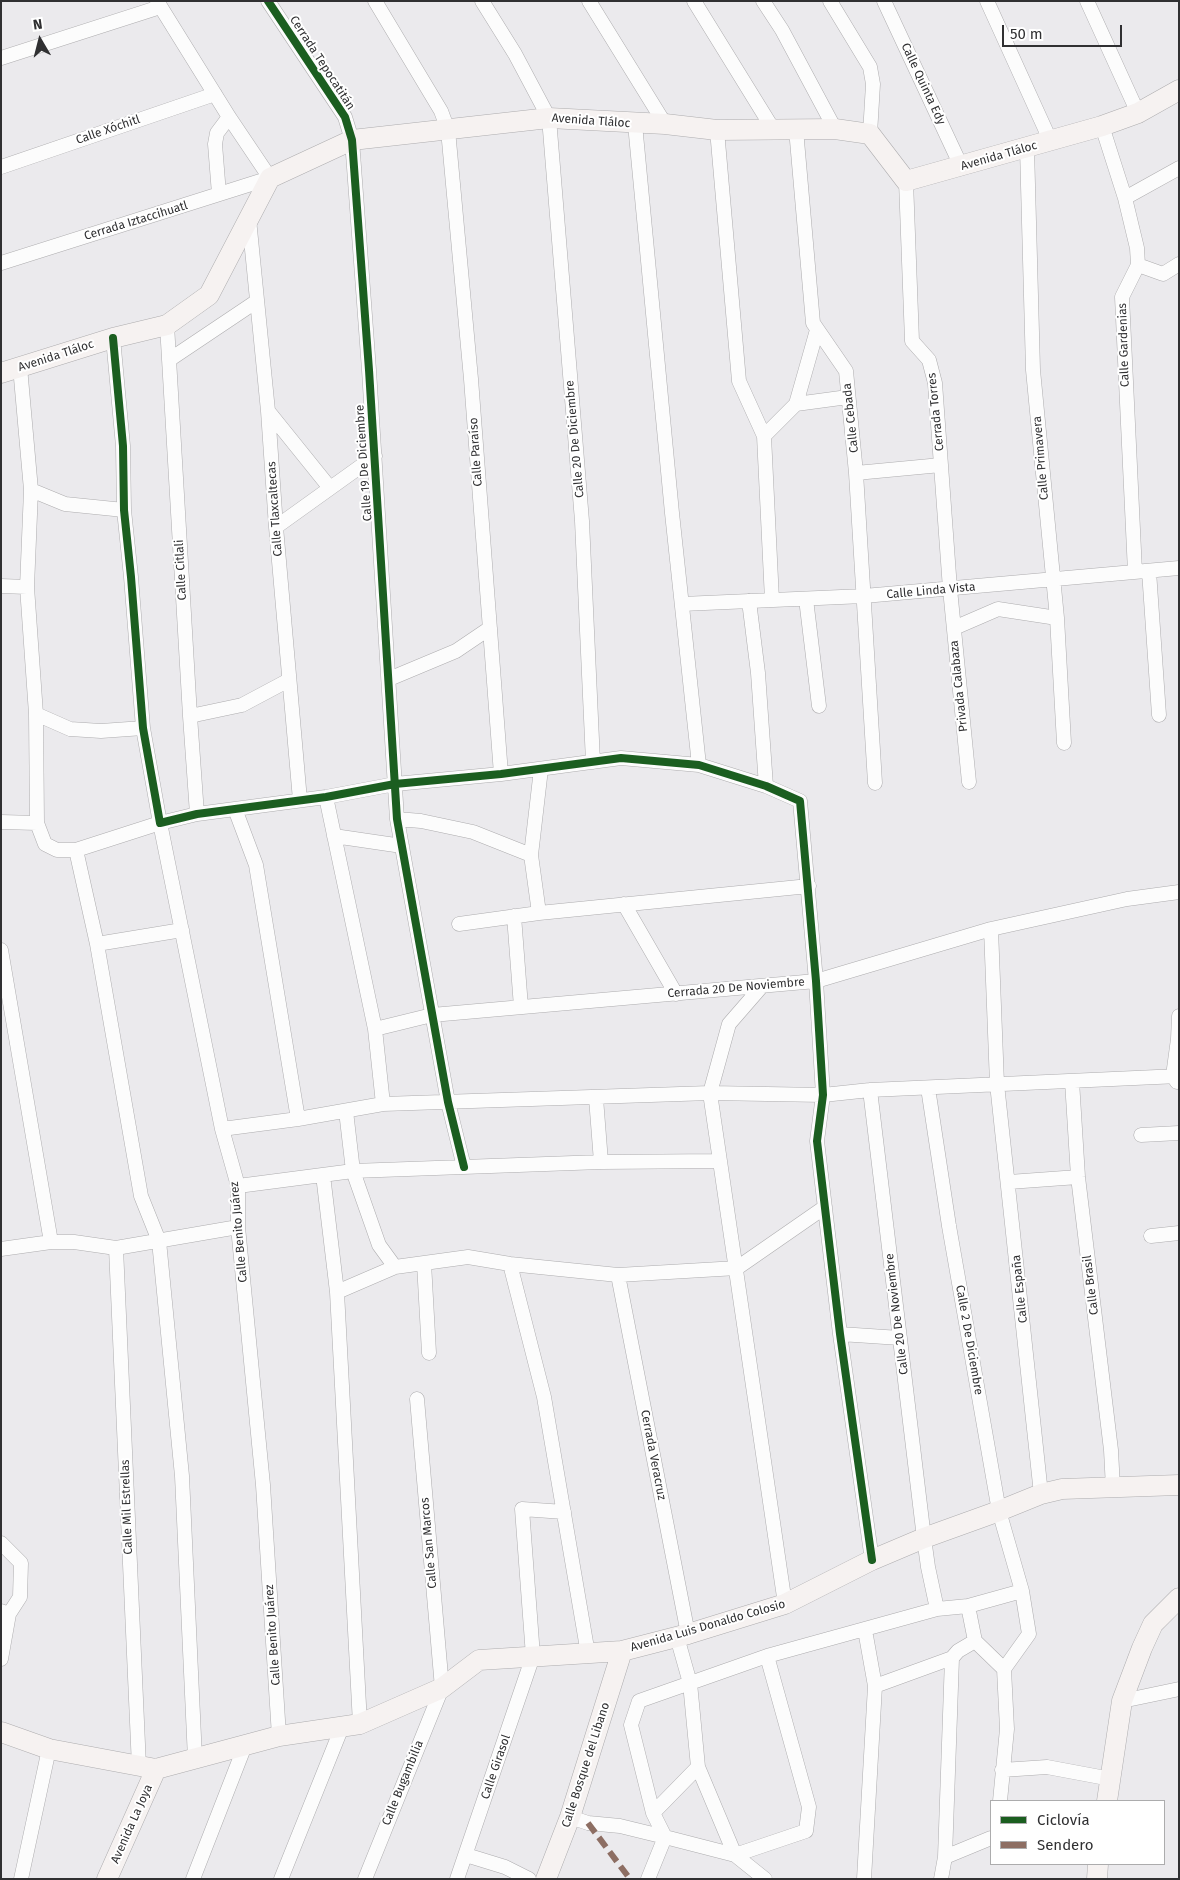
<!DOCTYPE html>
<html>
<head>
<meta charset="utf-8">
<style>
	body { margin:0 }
	#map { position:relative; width:1180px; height:1880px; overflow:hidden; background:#ebeaed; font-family:"Fira Sans",sans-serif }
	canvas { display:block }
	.frame { position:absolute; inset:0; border:2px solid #303032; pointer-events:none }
	.legend { position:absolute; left:990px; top:1800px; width:175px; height:65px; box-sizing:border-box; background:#fff; border:1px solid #acacad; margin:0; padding:6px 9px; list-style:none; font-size:15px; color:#303032 }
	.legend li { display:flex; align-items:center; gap:10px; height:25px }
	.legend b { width:25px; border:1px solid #acacad }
	.north { position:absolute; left:15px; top:15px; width:50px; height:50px; -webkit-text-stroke:4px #fff; paint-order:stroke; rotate:352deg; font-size:14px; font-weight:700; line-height:20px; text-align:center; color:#303032 }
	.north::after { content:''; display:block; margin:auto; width:18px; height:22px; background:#303032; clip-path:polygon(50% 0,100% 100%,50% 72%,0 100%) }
	.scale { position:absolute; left:1002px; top:25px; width:120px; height:22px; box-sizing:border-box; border:2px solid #303032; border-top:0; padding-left:6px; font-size:15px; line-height:18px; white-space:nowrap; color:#303032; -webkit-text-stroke:4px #fff; paint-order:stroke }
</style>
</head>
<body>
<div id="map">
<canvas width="1180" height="1880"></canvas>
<div class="frame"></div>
<ul class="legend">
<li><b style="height:6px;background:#1b5e20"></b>Ciclovía</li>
<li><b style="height:6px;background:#8d6e63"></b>Sendero</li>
</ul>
<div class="north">N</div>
<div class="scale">50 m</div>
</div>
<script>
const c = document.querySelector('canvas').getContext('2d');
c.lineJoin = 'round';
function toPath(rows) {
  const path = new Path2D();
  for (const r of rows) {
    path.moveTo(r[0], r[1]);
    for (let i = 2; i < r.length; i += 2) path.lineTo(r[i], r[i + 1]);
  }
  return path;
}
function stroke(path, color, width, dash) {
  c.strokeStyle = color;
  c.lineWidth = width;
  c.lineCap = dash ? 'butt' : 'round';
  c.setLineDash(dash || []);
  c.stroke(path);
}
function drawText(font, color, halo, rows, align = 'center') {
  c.font = font + ' "Fira Sans",sans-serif';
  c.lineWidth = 4;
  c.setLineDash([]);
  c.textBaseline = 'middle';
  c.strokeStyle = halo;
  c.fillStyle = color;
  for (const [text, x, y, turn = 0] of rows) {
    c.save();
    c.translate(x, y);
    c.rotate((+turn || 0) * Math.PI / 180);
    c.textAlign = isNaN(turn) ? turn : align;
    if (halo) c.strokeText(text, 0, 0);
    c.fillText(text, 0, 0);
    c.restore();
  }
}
const street = toPath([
	[268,1,345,117,352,140,369,370,397,819,448,1102,464,1167],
	[375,1,441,111,448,130,471,379,501,774],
	[482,1,515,54,549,118,582,521,593,762],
	[589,1,665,124],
	[694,1,773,129],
	[763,1,782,30,835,129],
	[830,1,870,67,873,84,870,134],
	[884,1,961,166],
	[987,1,1051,142],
	[1087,1,1138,113],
	[1,58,160,7],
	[635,124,672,513,699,765],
	[1102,126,1125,198,1137,248,1138,265,1122,297,1135,572],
	[796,129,813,323,846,371,856,473,875,783],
	[717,130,739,381,764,436,772,600],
	[1027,148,1033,370,1057,618,1064,743],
	[1,167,215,94],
	[906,181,912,341,929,360,935,383,950,589,969,782],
	[219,194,215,144,217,133,229,117],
	[1125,198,1179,168],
	[249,219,268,411,276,527,300,800],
	[1,263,270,178,229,117,157,1],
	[1138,265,1163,274,1179,264],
	[167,325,190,716,197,814],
	[113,338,123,446,124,510,131,577,143,728,160,823,197,814,326,797,395,784,501,774,621,758,699,765,766,786,800,801,816,981,823,1095,817,1141,840,1334,872,1560],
	[169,360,257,301],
	[20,367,31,490,27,587,36,714,37,823],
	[796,404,848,397],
	[268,411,330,488],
	[764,436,796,404,817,330],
	[856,473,941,465],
	[31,490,65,504,124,510],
	[276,527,375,456],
	[1149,571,1159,715],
	[1,586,27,587],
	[806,599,819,706],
	[749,601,758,673,766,786],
	[682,604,864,596,1179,568],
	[954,628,998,609,1057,618],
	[389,679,456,651,490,628],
	[36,714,70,729,101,731,143,728],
	[190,716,242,705,289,680],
	[326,797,375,1029,383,1104],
	[235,809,256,865,298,1119],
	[397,819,421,821,473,832,531,855],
	[1,822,37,823,45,844,57,850,76,850,160,823,222,1129,238,1186,238,1227,263,1485,279,1736],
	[334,836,402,846],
	[76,850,97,944,141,1196,159,1241,182,1476,195,1759],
	[624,904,676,994],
	[539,913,531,855,541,769],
	[514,916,521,1007],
	[459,924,539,913,809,886],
	[991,929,997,1084,1041,1494],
	[97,944,182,930],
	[1,950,51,1242],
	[762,986,729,1024,710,1093,785,1604],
	[375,1029,432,1015,816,981,991,929,1127,899,1179,892],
	[1072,1081,1078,1177,1111,1450,1113,1488],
	[1177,1082,1173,1076,1178,1039,1179,1016],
	[928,1088,949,1226,999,1511,1022,1591,1029,1634,1004,1669],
	[870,1090,924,1538,928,1567,937,1609],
	[596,1098,601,1162],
	[346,1111,353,1171,379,1245,395,1267],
	[222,1129,298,1119,383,1104,710,1093,823,1095,870,1090,1179,1076],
	[1141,1135,1179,1133],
	[323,1175,337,1292,360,1724],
	[1009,1182,1078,1177],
	[238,1186,353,1171,601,1162,720,1161],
	[1151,1236,1179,1233],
	[116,1248,139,1767],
	[1,1249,51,1242,74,1242,116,1248,238,1227],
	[424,1263,429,1353],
	[510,1264,544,1397,588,1654],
	[618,1275,688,1634],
	[337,1292,395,1267,468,1257,510,1264,618,1275,737,1268,825,1207],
	[840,1334,900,1338],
	[1,1543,21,1563,20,1597,9,1614],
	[1,1611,9,1614,1,1659],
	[975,1641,1004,1669,1007,1729,1000,1801],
	[875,1686,952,1658],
	[1122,1701,1179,1689],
	[698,1767,735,1855,806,1831,809,1807,767,1656],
	[1002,1770,1047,1767,1111,1779],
	[653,1813,698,1767,690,1683,677,1637],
	[570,1817,588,1823,620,1826,665,1837,653,1813,631,1725,639,1701,767,1656,937,1609,968,1606,1022,1591],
	[466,1855,505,1867,529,1879],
	[945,1857,991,1838],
	[21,1879,49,1749],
	[193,1879,246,1743],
	[281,1879,342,1727],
	[365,1879,442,1688,417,1399],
	[457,1879,533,1656,522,1509,564,1512],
	[648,1879,665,1837,735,1855,765,1879],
	[864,1879,875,1686,865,1630],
	[941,1879,945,1857,952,1658,958,1651,975,1641,968,1606]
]);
const secondary = toPath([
	[1,373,113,338,167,325,209,295,270,178,352,140,549,118,665,124,717,130,835,129,870,134,906,181,1102,126,1138,113,1179,90],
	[1,1732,49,1749,156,1769,279,1736,360,1724,442,1688,479,1660,622,1651,688,1634,785,1604,872,1560,924,1538,999,1511,1041,1494,1062,1489,1179,1485],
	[1107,1801,1122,1701,1142,1648,1153,1624,1179,1598],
	[107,1879,156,1769],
	[546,1879,570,1817,622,1651],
	[1097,1879,1098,1864]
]);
stroke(street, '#adacae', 15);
stroke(secondary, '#adacae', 21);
stroke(street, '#fcfcfc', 14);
stroke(secondary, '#f6f2f1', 20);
stroke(toPath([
	[588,1823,630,1879]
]), '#8d6e63', 6, [12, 6]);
stroke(toPath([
	[268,1,345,117,352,140,369,370,397,819,448,1102,464,1167],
	[113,338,123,446,124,510,131,577,143,728,160,823,197,814,326,797,395,784,501,774,621,758,699,765,766,786,800,801,816,981,823,1095,817,1141,840,1334,872,1560]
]), '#1b5e20', 8);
drawText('12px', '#303032', '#fff', [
	["Cerrada Tepocatitán",322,63,57],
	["Calle Quinta Edy",923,84,65],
	["Avenida Tláloc",591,121,4],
	["Calle Xóchitl",108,130,-19],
	["Avenida Tláloc",999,156,-16],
	["Cerrada Iztaccihuatl",136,221,-17],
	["Calle Gardenias",1124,345,-92],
	["Avenida Tláloc",56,356,-18],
	["Cerrada Torres",936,412,-96],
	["Calle Cebada",851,418,-96],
	["Calle 20 De Diciembre",575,439,-95],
	["Calle Paraíso",476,452,-94],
	["Calle Primavera",1041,458,-95],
	["Calle 19 De Diciembre",364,463,-94],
	["Calle Tlaxcaltecas",275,509,-94],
	["Calle Citlali",181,570,-93],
	["Calle Linda Vista",931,591,-5],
	["Privada Calabaza",959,686,-96],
	["Cerrada 20 De Noviembre",736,988,-5],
	["Calle Benito Juárez",239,1232,-95],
	["Calle Brasil",1091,1285,-97],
	["Calle España",1020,1289,-96],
	["Calle 20 De Noviembre",897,1314,-97],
	["Calle 2 De Diciembre",969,1340,80],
	["Cerrada Veracruz",653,1455,79],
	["Calle Mil Estrellas",127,1507,-92],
	["Calle San Marcos",429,1543,-95],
	["Avenida Luis Donaldo Colosio",708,1626,-16],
	["Calle Benito Juárez",273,1635,-94],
	["Calle Bosque del Libano",586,1765,-72],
	["Calle Girasol",496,1767,-71],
	["Calle Bugambilia",403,1783,-68],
	["Avenida La Joya",132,1824,-66]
]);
</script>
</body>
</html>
